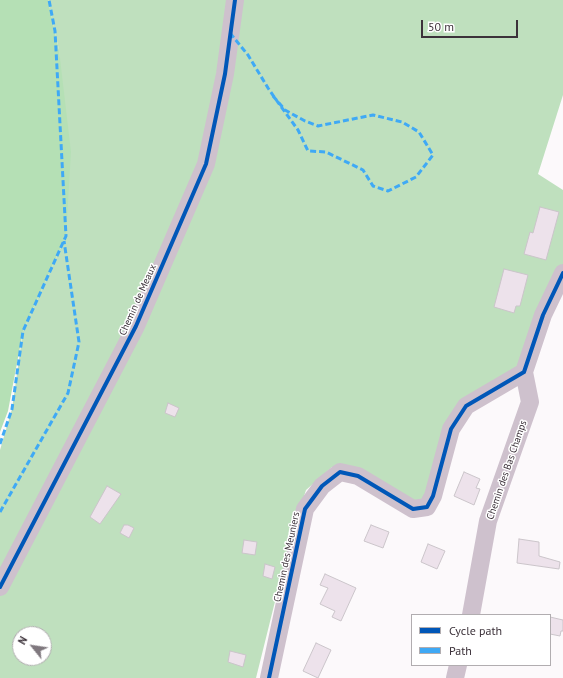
<!DOCTYPE html>
<html>
<head>
<meta charset="utf-8">
<style>
	body { margin:0 }
	#map { position:relative; width:563px; height:678px; overflow:hidden; background:#fcf9fb; font-family:"PT Sans",sans-serif }
	canvas { display:block }
	.legend { position:absolute; left:411px; top:614px; width:140px; height:52px; box-sizing:border-box; background:#fff; border:1px solid #b1adb0; margin:0; padding:5px 7px; list-style:none; font-size:12px; color:#3c323a }
	.legend li { display:flex; align-items:center; gap:8px; height:20px }
	.legend b { width:20px; border:1px solid #b1adb0 }
	.north { position:absolute; left:12px; top:626px; width:40px; height:40px; box-sizing:border-box; background:#fff; border:1px solid #b1adb0; border-radius:50%; rotate:300deg; font-size:11px; font-weight:700; line-height:16px; text-align:center; color:#3c323a }
	.north::after { content:''; display:block; margin:auto; width:14px; height:18px; background:#7f787e; clip-path:polygon(50% 0,100% 100%,50% 72%,0 100%) }
	.scale { position:absolute; left:421px; top:20px; width:97px; height:18px; box-sizing:border-box; border:2px solid #3c323a; border-top:0; padding-left:5px; font-size:12px; line-height:14px; white-space:nowrap; color:#3c323a; -webkit-text-stroke:3px #fff; paint-order:stroke }
</style>
</head>
<body>
<div id="map">
<canvas width="563" height="678"></canvas>
<ul class="legend">
<li><b style="height:5px;background:#0057b8"></b>Cycle path</li>
<li><b style="height:5px;background:#3fa9f5"></b>Path</li>
</ul>
<div class="north">N</div>
<div class="scale">50 m</div>
</div>
<script>
const c = document.querySelector('canvas').getContext('2d');
c.lineJoin = 'round';
function fill(path, color) {
  c.fillStyle = color;
  c.fill(path, 'evenodd');
}
function toPath(rows) {
  const path = new Path2D();
  for (const r of rows) {
    path.moveTo(r[0], r[1]);
    for (let i = 2; i < r.length; i += 2) path.lineTo(r[i], r[i + 1]);
  }
  return path;
}
function stroke(path, color, width, dash) {
  c.strokeStyle = color;
  c.lineWidth = width;
  c.lineCap = dash ? 'butt' : 'round';
  c.setLineDash(dash || []);
  c.stroke(path);
}
function drawText(font, color, halo, rows, align = 'center') {
  c.font = font + ' "PT Sans",sans-serif';
  c.lineWidth = 3;
  c.setLineDash([]);
  c.textBaseline = 'middle';
  c.strokeStyle = halo;
  c.fillStyle = color;
  for (const [text, x, y, turn = 0] of rows) {
    c.save();
    c.translate(x, y);
    c.rotate((+turn || 0) * Math.PI / 180);
    c.textAlign = isNaN(turn) ? turn : align;
    if (halo) c.strokeText(text, 0, 0);
    c.fillText(text, 0, 0);
    c.restore();
  }
}
fill(toPath([
	[48,0,563,0,563,95,538,174,563,190,563,265,524,372,466,406,427,507,332,467,306,490,292,533,256,678,0,678,0,450,12,409,23,331,66,236,59,50],
	[20,634,44,634,44,658,20,658]
]), '#bfe0be');
fill(toPath([
	[0,0,48,0,59,50,71,152,66,236,23,331,8,411,0,432]
]), '#b5e0b5');
const building = toPath([
	[540,207,559,212,546,260,524,254,530,232,533,233,540,207],
	[504,269,528,275,520,306,516,306,514,313,494,307,504,269],
	[168,403,179,408,175,417,165,413,168,403],
	[464,472,480,479,476,488,480,489,474,505,454,496,464,472],
	[107,486,121,494,100,524,90,517,107,486],
	[124,525,128,525,134,528,129,538,120,533,124,525],
	[371,525,389,532,383,548,364,541,371,525],
	[519,539,539,542,539,556,560,562,559,569,517,563,519,539],
	[244,540,257,542,255,555,242,553,244,540],
	[428,544,445,551,437,569,421,562,428,544],
	[265,564,275,567,272,579,263,576,265,564],
	[325,574,356,588,341,621,332,617,335,611,320,604,328,588,320,585,325,574],
	[550,617,563,620,563,631,561,631,560,636,550,634,550,617],
	[316,643,331,650,318,678,303,671,316,643],
	[230,651,246,655,243,667,228,662,230,651]
]);
fill(building, '#ede2eb');
stroke(building, '#cbc5ca', 1);
stroke(toPath([
	[0,587,136,326,206,164,225,74,235,0],
	[471,615,488,521,530,402,524,372],
	[269,678,305,509,322,486,340,472,358,476,413,509,427,507,433,496,451,429,466,406,524,372,543,315,563,273],
	[455,678,458,665]
]), '#cec1cd', 18);
stroke(toPath([
	[230,33,248,55,268,88,277,101,298,130,308,151,326,152,363,170,373,186,388,191,416,177,433,155,419,132,402,122,373,115,318,126,305,121,285,110,273,96],
	[0,444,12,409,23,331,66,236,55,31,49,0],
	[0,512,68,393,79,342,64,241]
]), '#3fa9f5', 3, [6, 3]);
stroke(toPath([
	[0,587,136,326,206,164,225,74,235,0],
	[269,678,305,509,322,486,340,472,358,476,413,509,427,507,433,496,451,429,466,406,524,372,543,315,563,273]
]), '#0057b8', 4);
drawText('10px', '#3c323a', '#fff', [
	["Chemin de Meaux",138,300,-66],
	["Chemin des Bas Champs",507,470,-71],
	["Chemin des Meuniers",287,557,-78]
]);
</script>
</body>
</html>
